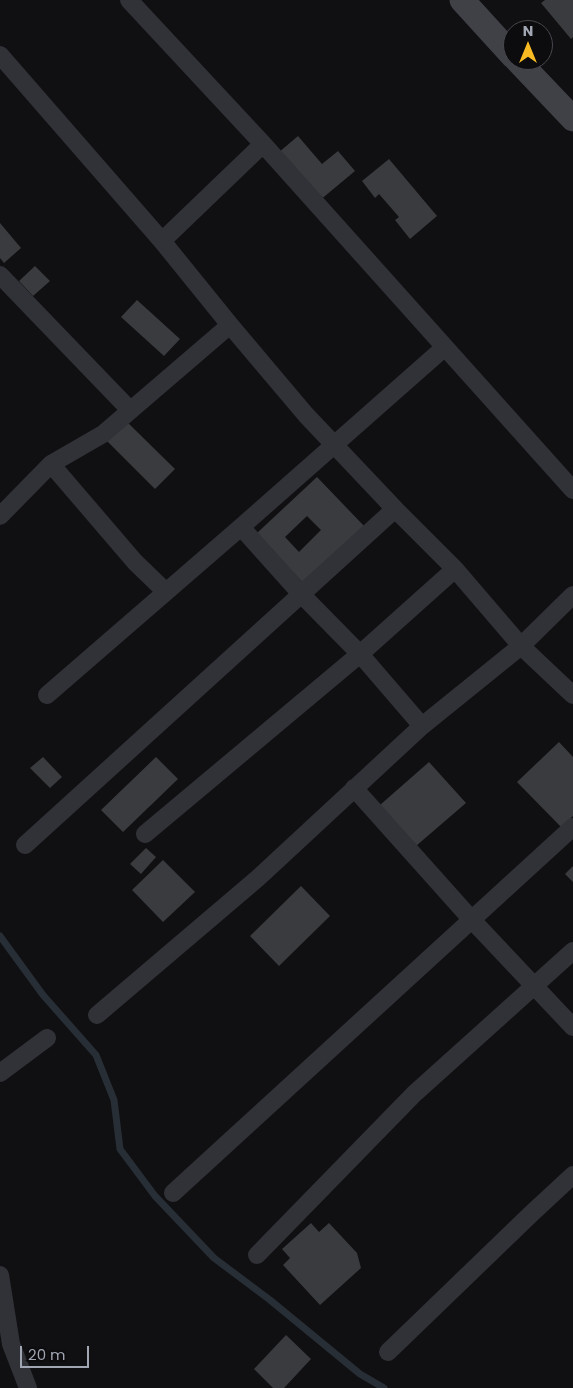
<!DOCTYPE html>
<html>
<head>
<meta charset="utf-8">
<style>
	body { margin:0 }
	#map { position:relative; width:573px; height:1388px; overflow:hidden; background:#101012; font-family:Poppins,sans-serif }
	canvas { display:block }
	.north { position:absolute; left:503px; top:20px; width:50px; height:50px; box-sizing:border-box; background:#0c0b0d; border:1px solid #48494f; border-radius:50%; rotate:0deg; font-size:14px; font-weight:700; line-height:20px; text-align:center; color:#a1a6b3 }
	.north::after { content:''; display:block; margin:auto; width:18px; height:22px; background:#f8ba22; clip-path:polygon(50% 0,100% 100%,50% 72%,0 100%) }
	.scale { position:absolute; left:20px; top:1346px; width:69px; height:22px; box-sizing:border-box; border:2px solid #a1a6b3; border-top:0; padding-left:6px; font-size:15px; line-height:18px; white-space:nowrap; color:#a1a6b3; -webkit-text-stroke:4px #0c0b0d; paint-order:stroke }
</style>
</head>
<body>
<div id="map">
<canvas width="573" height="1388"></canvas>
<div class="north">N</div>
<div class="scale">20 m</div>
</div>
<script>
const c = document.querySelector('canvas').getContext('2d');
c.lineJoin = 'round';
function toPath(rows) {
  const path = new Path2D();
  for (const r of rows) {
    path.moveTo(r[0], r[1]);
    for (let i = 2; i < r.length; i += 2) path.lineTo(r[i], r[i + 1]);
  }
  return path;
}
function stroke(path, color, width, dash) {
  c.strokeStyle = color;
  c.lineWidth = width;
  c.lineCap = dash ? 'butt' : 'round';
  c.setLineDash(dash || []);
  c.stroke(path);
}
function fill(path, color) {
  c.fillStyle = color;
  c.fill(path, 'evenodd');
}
stroke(toPath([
	[0,936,43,995,96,1055,114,1100,120,1149,155,1196,214,1258,270,1300,360,1374,384,1388]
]), '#272e36', 7);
fill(toPath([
	[545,0,573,0,573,37,571,39,541,3],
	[298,136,322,164,338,151,355,171,319,201,278,153],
	[389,159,437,216,410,239,395,220,399,217,379,194,375,198,362,181],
	[0,223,21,248,4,263,0,258],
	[35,266,50,281,33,296,19,281],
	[137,300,180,339,164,356,121,317],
	[123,418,175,469,155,489,103,437],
	[317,477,365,527,304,584,257,533],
	[307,516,321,530,299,552,285,537],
	[559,742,573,757,573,816,561,827,517,782],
	[43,757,62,777,50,788,30,768],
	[156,757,178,779,123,832,101,810],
	[429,762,466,803,416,846,380,805],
	[146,848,156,857,141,874,130,864],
	[163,860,195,892,163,922,132,890],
	[573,866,573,882,565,874],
	[301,886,330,916,279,966,250,936],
	[311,1223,319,1232,329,1223,357,1253,361,1268,320,1305,283,1265,290,1258,282,1249],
	[286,1335,311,1359,284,1388,273,1388,254,1369]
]), '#3a3b3f');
stroke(toPath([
	[129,0,263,144,573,490],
	[0,55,162,241,230,325,306,415,395,509,455,569,521,646,573,695],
	[162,241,263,144],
	[0,275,130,410],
	[51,464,135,562,166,592],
	[0,516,51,464,103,434,230,325],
	[241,527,301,594,360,654,422,726],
	[47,695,241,527,445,347],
	[354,788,472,920,573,1027],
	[145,834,360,654,455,569],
	[25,845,395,509],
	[97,1015,258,878,422,726,521,646,573,595],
	[0,1073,47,1038],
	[173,1193,573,827],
	[257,1255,414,1094,573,951],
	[0,1275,11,1344,28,1388],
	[388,1352,531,1214,573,1175]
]), '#313237', 18);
stroke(toPath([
	[462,0,513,56],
	[517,60,573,119]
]), '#3f4147', 25);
</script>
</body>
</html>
